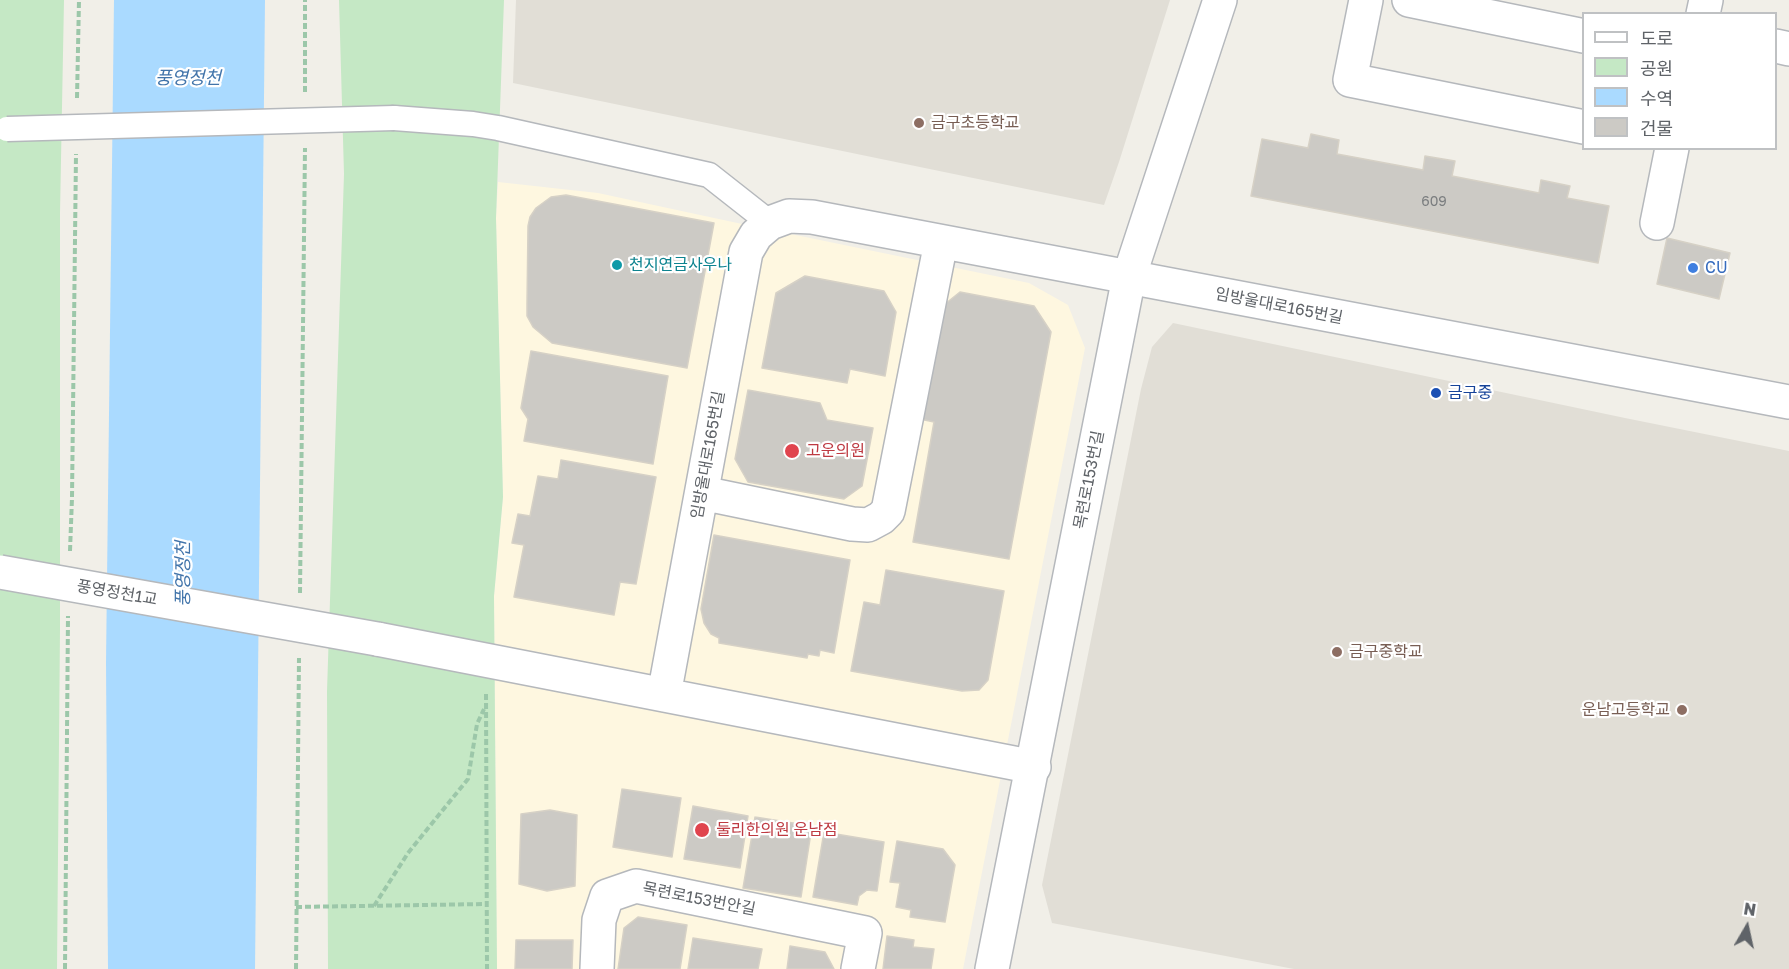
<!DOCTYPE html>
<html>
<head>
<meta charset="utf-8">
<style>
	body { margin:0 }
	#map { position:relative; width:1789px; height:969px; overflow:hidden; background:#f1efe8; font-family:"Golos Text","Noto Sans KR",sans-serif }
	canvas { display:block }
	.legend { position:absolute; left:1582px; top:12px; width:195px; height:138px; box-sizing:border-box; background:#fff; border:2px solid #bfc1c3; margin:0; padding:8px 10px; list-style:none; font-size:18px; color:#5f6368 }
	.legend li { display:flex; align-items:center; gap:12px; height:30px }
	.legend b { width:30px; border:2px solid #bfc1c3 }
	.north { position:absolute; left:1717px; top:897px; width:60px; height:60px; -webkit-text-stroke:4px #fff; paint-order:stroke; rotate:9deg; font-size:16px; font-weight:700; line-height:24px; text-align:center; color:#5f6368 }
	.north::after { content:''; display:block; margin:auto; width:21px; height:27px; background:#5f6368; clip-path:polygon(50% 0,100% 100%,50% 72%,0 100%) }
</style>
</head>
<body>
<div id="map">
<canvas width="1789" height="969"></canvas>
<ul class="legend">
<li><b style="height:8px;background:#fff"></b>도로</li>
<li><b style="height:16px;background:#c5e8c5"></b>공원</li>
<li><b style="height:16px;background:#aadaff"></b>수역</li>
<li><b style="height:16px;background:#cccac5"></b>건물</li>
</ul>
<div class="north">N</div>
</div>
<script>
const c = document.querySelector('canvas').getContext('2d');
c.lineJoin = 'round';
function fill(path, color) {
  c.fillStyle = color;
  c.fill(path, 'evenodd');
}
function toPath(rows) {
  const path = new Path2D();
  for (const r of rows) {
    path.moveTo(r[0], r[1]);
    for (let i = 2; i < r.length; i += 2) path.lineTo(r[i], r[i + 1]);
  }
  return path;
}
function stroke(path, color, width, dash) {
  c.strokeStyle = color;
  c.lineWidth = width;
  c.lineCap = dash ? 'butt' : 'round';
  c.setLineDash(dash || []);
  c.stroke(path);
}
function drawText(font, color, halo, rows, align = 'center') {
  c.font = font + ' "Golos Text","Noto Sans KR",sans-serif';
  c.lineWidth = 4.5;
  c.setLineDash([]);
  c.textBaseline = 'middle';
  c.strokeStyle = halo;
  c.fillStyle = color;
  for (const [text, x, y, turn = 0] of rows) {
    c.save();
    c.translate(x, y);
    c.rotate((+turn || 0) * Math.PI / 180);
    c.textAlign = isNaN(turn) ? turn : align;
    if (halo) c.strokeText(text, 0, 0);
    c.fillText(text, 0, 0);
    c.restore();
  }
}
fill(toPath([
	[498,182,598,193,742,224,1029,283,1068,305,1085,348,963,969,497,969,494,596,503,497,496,218]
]), '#fef7e0');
fill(toPath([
	[516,0,1170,0,1119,162,1104,205,513,83],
	[1173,323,1625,418,1789,451,1789,969,1294,969,1052,923,1042,885,1141,389,1152,347]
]), '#e1ded6');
fill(toPath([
	[0,0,64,0,60,213,60,629,57,969,0,969],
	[339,0,504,0,496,218,503,497,494,596,497,969,328,969,327,691,344,174]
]), '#c5e8c5');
fill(toPath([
	[114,0,265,0,255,969,108,969,106,662]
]), '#aadaff');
const building = toPath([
	[1311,134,1339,140,1337,154,1423,170,1425,156,1455,161,1452,176,1539,193,1541,180,1570,186,1567,198,1609,206,1598,263,1251,196,1262,139,1308,148,1311,134],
	[566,195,714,223,687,368,552,343,533,327,527,316,527,304,528,226,530,217,536,208,551,197,566,195],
	[1667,238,1730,253,1719,299,1657,284,1667,238],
	[805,276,884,291,896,312,885,376,850,369,847,383,762,368,776,293,805,276],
	[960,292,1034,306,1051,332,1009,559,913,542,934,422,920,419,940,308,960,292],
	[531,351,668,376,653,464,524,441,528,419,521,408,531,351],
	[748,390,820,403,827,420,873,428,862,486,844,499,748,482,735,459,748,390],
	[561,460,656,477,636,584,620,582,614,615,514,597,524,545,512,543,518,514,530,516,538,476,558,479,561,460],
	[714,535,850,560,834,653,820,650,819,656,808,654,807,658,719,643,719,638,711,634,704,623,701,609,714,535],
	[886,570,1004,591,988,680,979,690,962,691,851,671,864,602,880,605,886,570],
	[622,789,681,798,672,857,613,847,622,789],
	[693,806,748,816,740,868,684,859,693,806],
	[550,810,577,815,575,886,547,891,519,884,521,814,550,810],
	[755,817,812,826,801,897,743,888,755,817],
	[824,832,884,842,877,891,867,890,859,896,857,905,813,897,824,832],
	[897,841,943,849,955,865,945,922,910,917,911,910,896,907,900,883,890,882,897,841],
	[638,917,687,925,680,969,618,969,624,928,638,917],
	[887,936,914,940,913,947,934,949,931,969,883,969,887,936],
	[693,938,762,949,758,969,688,969,693,938],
	[516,940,573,940,572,969,515,969,516,940],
	[790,946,825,952,834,969,787,969,790,946]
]);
fill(building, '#cccac5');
stroke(building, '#d6d1c6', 1.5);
const pedestrian = toPath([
	[394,118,473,124,498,128,709,175,770,223]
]);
const minor = toPath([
	[1366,0,1350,80,1584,127],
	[1409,0,1584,36],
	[1703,14,1706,0],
	[1776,46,1789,49],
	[1657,223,1672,148],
	[702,493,852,524,868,525,881,518,888,511,941,242],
	[377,639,1034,767],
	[664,695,746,252,756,235,770,223,789,216,812,217,1789,402],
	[597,969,599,920,607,896,636,886,865,933,858,969]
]);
const tertiary = toPath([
	[992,969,1129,277,1220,0]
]);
stroke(pedestrian, '#b5b8bc', 27);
stroke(minor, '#b5b8bc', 36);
stroke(tertiary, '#b5b8bc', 36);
stroke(toPath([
	[305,92,305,0],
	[77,98,79,0],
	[70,551,72,498,76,154],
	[300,593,305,148],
	[486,694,487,969],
	[374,906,408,853,468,779,477,724,484,709],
	[296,907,486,904],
	[65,969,68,616],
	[296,969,299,658]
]), '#9cc7a9', 4, [6, 3]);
stroke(pedestrian, '#fff', 24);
stroke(minor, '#fff', 33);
stroke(tertiary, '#fff', 33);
const pedestrianBridge = toPath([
	[7,129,394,118]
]);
const minorBridge = toPath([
	[0,572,377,639]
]);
stroke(pedestrianBridge, '#b5b8bc', 27, []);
stroke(minorBridge, '#b5b8bc', 36, []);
stroke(pedestrianBridge, '#fff', 24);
stroke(minorBridge, '#fff', 33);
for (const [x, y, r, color] of [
	[919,123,6,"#8d6e63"],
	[617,265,6,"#0f9aa8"],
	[1693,268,6,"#3f7fe0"],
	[1436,393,6,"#1a4fb4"],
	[792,451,8,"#e0444e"],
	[1337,652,6,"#8d6e63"],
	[1682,710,6,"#8d6e63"],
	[702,830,8,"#e0444e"]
]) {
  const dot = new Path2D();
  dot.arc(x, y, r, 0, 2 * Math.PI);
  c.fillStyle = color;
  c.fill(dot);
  stroke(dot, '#fff', 2);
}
drawText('14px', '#7a7d7f', null, [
	["609",1434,202]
]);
drawText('16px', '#785e54', '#fff', [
	["금구초등학교",931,123],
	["금구중학교",1349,652],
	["운남고등학교",1670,710,"right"]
], 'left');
drawText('16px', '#0d838f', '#fff', [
	["천지연금사우나",629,265]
], 'left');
drawText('16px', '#366cbe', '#fff', [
	["CU",1705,268]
], 'left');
drawText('16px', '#5f6368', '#fff', [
	["임방울대로165번길",1279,306,11],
	["임방울대로165번길",708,455,-80],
	["목련로153번길",1089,480,-79],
	["풍영정천1교",117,593,10],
	["목련로153번안길",699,899,11]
]);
drawText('16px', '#164399', '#fff', [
	["금구중",1448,393]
], 'left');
drawText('16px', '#be3a42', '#fff', [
	["고운의원",806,451],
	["둘리한의원 운남점",716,830]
], 'left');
drawText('italic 18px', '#4174aa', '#fff', [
	["풍영정천",188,78],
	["풍영정천",183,574,-90]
]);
</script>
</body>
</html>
